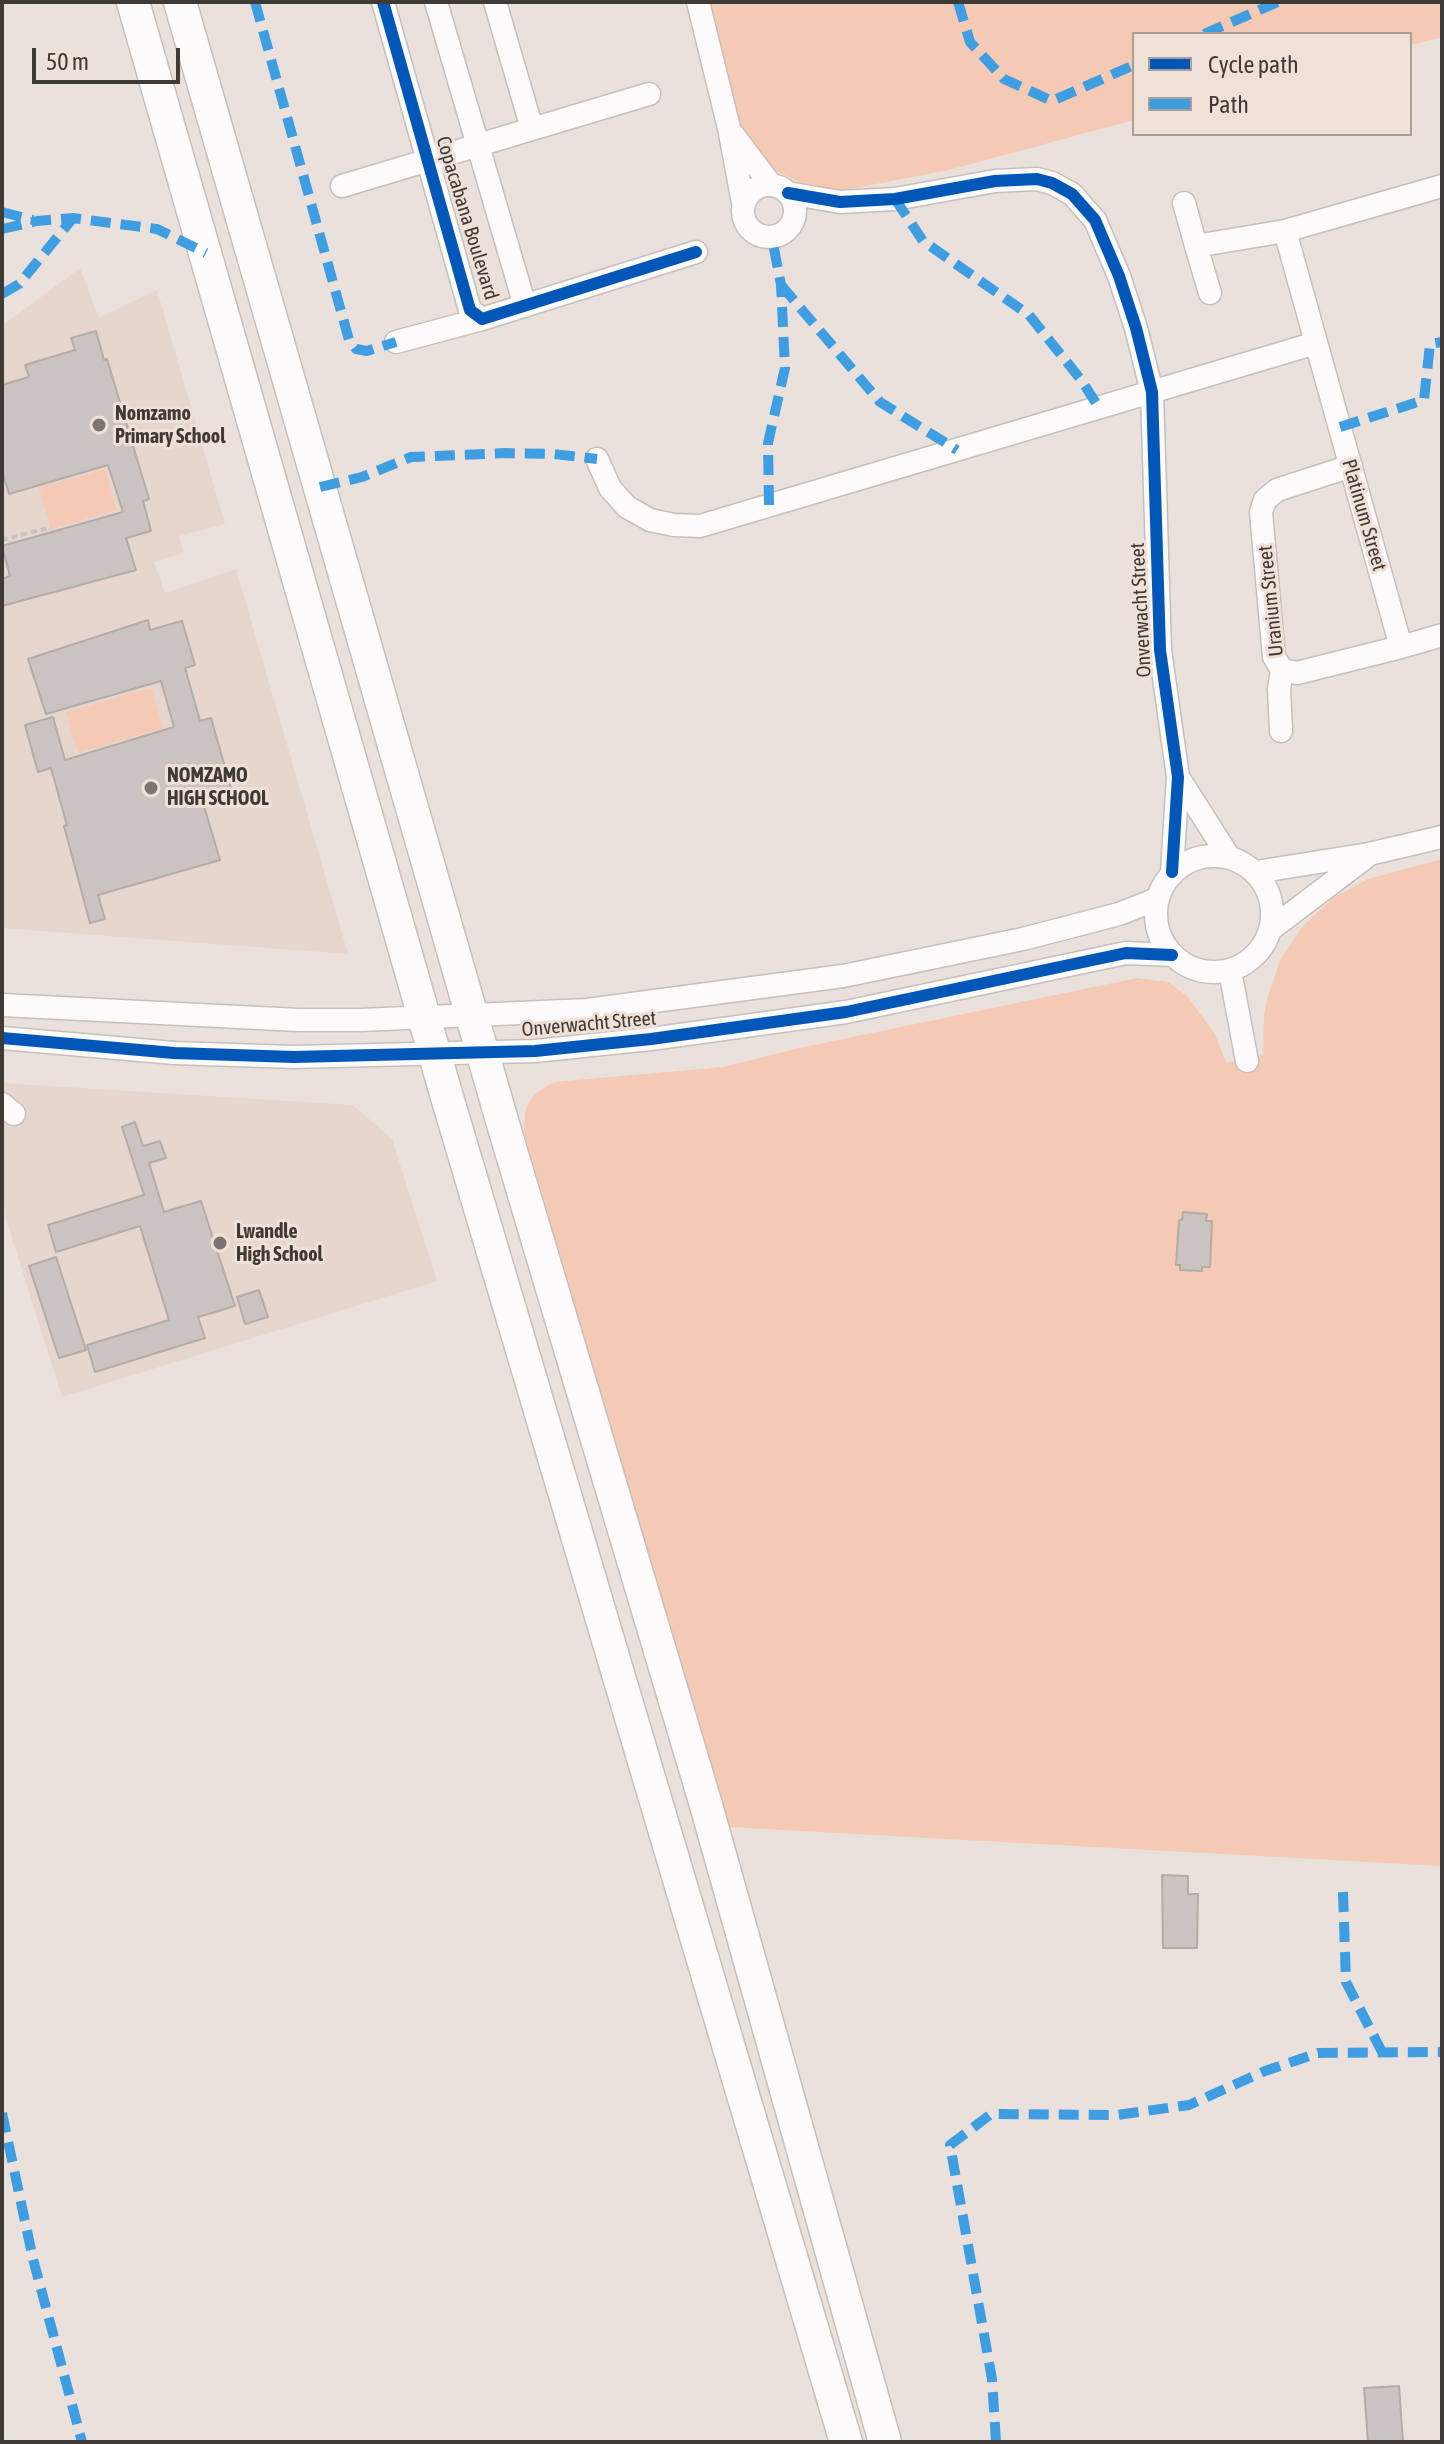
<!DOCTYPE html>
<html>
<head>
<meta charset="utf-8">
<style>
	body { margin:0 }
	#map { position:relative; width:1444px; height:2444px; overflow:hidden; background:#eae1dd; font-family:"Asap Condensed",sans-serif }
	canvas { display:block }
	.frame { position:absolute; inset:0; border:4px solid #403a37; pointer-events:none }
	.legend { position:absolute; left:1132px; top:32px; width:280px; height:104px; box-sizing:border-box; background:#efe0d8; border:2px solid #a99e98; margin:0; padding:10px 14px; list-style:none; font-size:24px; color:#403a37 }
	.legend li { display:flex; align-items:center; gap:16px; height:40px }
	.legend b { width:40px; border:2px solid #a99e98 }
	.scale { position:absolute; left:32px; top:48px; width:148px; height:36px; box-sizing:border-box; border:4px solid #403a37; border-top:0; padding-left:10px; font-size:24px; line-height:28px; white-space:nowrap; color:#403a37; -webkit-text-stroke:6px #efe0d8; paint-order:stroke }
</style>
</head>
<body>
<div id="map">
<canvas width="1444" height="2444"></canvas>
<div class="frame"></div>
<ul class="legend">
<li><b style="height:10px;background:#0057b8"></b>Cycle path</li>
<li><b style="height:10px;background:#3f9ee2"></b>Path</li>
</ul>
<div class="scale">50 m</div>
</div>
<script>
const c = document.querySelector('canvas').getContext('2d');
c.lineJoin = 'round';
function fill(path, color) {
  c.fillStyle = color;
  c.fill(path, 'evenodd');
}
function toPath(rows) {
  const path = new Path2D();
  for (const r of rows) {
    if (r.length === 3) {
      path.moveTo(r[0] + r[2], r[1]);
      path.arc(r[0], r[1], r[2], 0, 2 * Math.PI);
      continue;
    }
    path.moveTo(r[0], r[1]);
    for (let i = 2; i < r.length; i += 2) path.lineTo(r[i], r[i + 1]);
  }
  return path;
}
function stroke(path, color, width, dash) {
  c.strokeStyle = color;
  c.lineWidth = width;
  c.lineCap = dash ? 'butt' : 'round';
  c.setLineDash(dash || []);
  c.stroke(path);
}
function drawText(font, color, halo, rows, align = 'center') {
  c.font = font + ' "Asap Condensed",sans-serif';
  c.lineWidth = 6;
  c.setLineDash([]);
  c.textBaseline = 'middle';
  c.strokeStyle = halo;
  c.fillStyle = color;
  for (const [text, x, y, turn = 0] of rows) {
    c.save();
    c.translate(x, y);
    c.rotate((+turn || 0) * Math.PI / 180);
    c.textAlign = isNaN(turn) ? turn : align;
    if (halo) c.strokeText(text, 0, 0);
    c.fillText(text, 0, 0);
    c.restore();
  }
}
fill(toPath([
	[80,268,99,318,157,290,225,524,179,536,183,553,154,562,165,593,236,569,348,954,2,928,2,326],
	[2,1083,353,1105,392,1139,437,1281,62,1397,2,1206]
]), '#e6d6cd');
fill(toPath([
	[710,2,1442,2,1442,37,1410,45,1410,34,1134,34,1134,120,949,170,845,190,828,190,810,187,778,172,765,162,744,135,738,120],
	[105,469,117,510,51,529,39,488],
	[151,688,163,728,78,753,66,712],
	[1442,859,1442,1866,728,1827,524,1133,525,1112,529,1102,535,1094,554,1082,723,1067,795,1049,1137,978,1168,982,1187,996,1215,1034,1226,1063,1263,1055,1264,1015,1268,996,1281,958,1304,925,1333,898,1368,879]
]), '#f4cab4');
const building = toPath([
	[96,331,104,360,107,359,149,499,143,501,151,531,126,538,136,570,2,606,2,579,10,576,2,546,123,512,108,465,9,494,2,470,2,385,29,377,25,365,75,350,71,338,96,331],
	[148,620,150,630,182,621,195,665,185,668,200,721,211,718,231,788,201,796,220,860,98,895,105,919,90,923,64,826,67,825,51,768,38,772,25,725,53,717,65,760,174,727,161,681,46,714,28,659,148,620],
	[135,1122,143,1146,160,1141,166,1158,149,1163,164,1212,201,1201,235,1306,198,1317,205,1338,95,1372,87,1345,169,1320,140,1226,56,1252,48,1225,144,1195,122,1127,135,1122],
	[1183,1212,1207,1214,1206,1221,1212,1221,1210,1267,1202,1267,1202,1271,1180,1270,1180,1265,1176,1265,1179,1220,1182,1220,1183,1212],
	[56,1257,86,1350,59,1358,29,1266,56,1257],
	[259,1290,268,1317,245,1324,237,1297,259,1290],
	[1162,1875,1188,1876,1188,1894,1198,1894,1197,1948,1163,1948,1162,1875],
	[1399,2386,1403,2442,1368,2442,1364,2388,1399,2386]
]);
fill(building, '#cbc4c0');
stroke(building, '#b3aca9', 2);
const minor = toPath([
	[383,2,470,310,482,319,696,252],
	[436,2,525,306],
	[698,2,729,128,743,203],
	[532,129,649,94],
	[734,136,771,185],
	[769,211,26],
	[342,186,532,129,495,2],
	[788,193,840,202,895,199,995,181,1037,179,1052,183,1072,194,1095,220,1119,276,1136,328,1152,392,1160,650,1178,777,1172,872],
	[1184,203,1196,246,1285,231,1442,186],
	[1285,231,1401,647,1442,635],
	[1196,246,1210,293],
	[396,342,482,319],
	[597,459,610,488,627,507,650,520,674,525,700,526,1316,343],
	[1351,466,1277,490,1265,500,1261,512,1274,657,1282,670,1297,673,1401,647],
	[1281,731,1279,689,1282,670],
	[1178,777,1229,857],
	[1214,914,58],
	[1256,872,1369,854,1442,837],
	[1271,929,1366,857],
	[1230,971,1247,1061],
	[2,1005,298,1020,361,1020,587,1010,843,976,1023,939,1119,914,1157,899],
	[2,1038,174,1053,294,1057,535,1051,651,1039,846,1012,1126,953,1172,955],
	[2,1104,14,1114]
]);
const highway = toPath([
	[133,2,447,1097,846,2442],
	[180,2,503,1124,706,1805,885,2442]
]);
stroke(minor, '#c6bfbc', 25);
stroke(highway, '#c6bfbc', 35);
stroke(toPath([
	[2,540,51,527]
]), '#c7c4c2', 4, [6, 4]);
stroke(minor, '#fcfafa', 22);
stroke(highway, '#fcfafa', 32);
stroke(toPath([
	[255,2,349,340,356,349,367,351,396,342],
	[958,2,970,42,1004,79,1052,101,1134,65],
	[1204,34,1278,2],
	[895,199,923,241,1029,315,1082,381,1099,408],
	[2,212,33,220],
	[2,229,37,221,73,218,157,229,206,253],
	[781,285,880,402,957,450],
	[2,294,19,284,73,218],
	[1340,427,1424,400,1430,344,1442,342],
	[320,487,362,477,411,457,506,453,554,454,597,459],
	[769,505,768,443,785,368,781,285,772,238],
	[1343,1892,1346,1982,1382,2052],
	[2,2113,33,2259,82,2442],
	[996,2442,992,2379,950,2145,991,2114,1117,2115,1189,2105,1265,2071,1318,2053,1442,2052]
]), '#3f9ee2', 10, [20, 10]);
stroke(toPath([
	[383,2,470,310,482,319,696,252],
	[788,193,840,202,895,199,995,181,1037,179,1052,183,1072,194,1095,220,1119,276,1136,328,1152,392,1160,650,1178,777,1172,872],
	[2,1038,174,1053,294,1057,535,1051,651,1039,846,1012,1126,953,1172,955]
]), '#0057b8', 12);
for (const [x, y, r, color] of [
	[99,425,8,"#7c7471"],
	[151,788,8,"#7c7471"],
	[220,1243,8,"#7c7471"]
]) {
  const dot = new Path2D();
  dot.arc(x, y, r, 0, 2 * Math.PI);
  c.fillStyle = color;
  c.fill(dot);
  stroke(dot, '#efe0d8', 3);
}
drawText('20px', '#403a37', '#efe0d8', [
	["Copacabana Boulevard",467,218,73],
	["Platinum Street",1364,515,74],
	["Uranium Street",1271,601,-96],
	["Onverwacht Street",1141,610,-93],
	["Onverwacht Street",589,1024,-5]
]);
drawText('bold 20px', '#403a37', '#efe0d8', [
	["Nomzamo",115,414],
	["Primary School",115,437],
	["NOMZAMO",167,776],
	["HIGH SCHOOL",167,799],
	["Lwandle",236,1232],
	["High School",236,1255]
], 'left');
</script>
</body>
</html>
